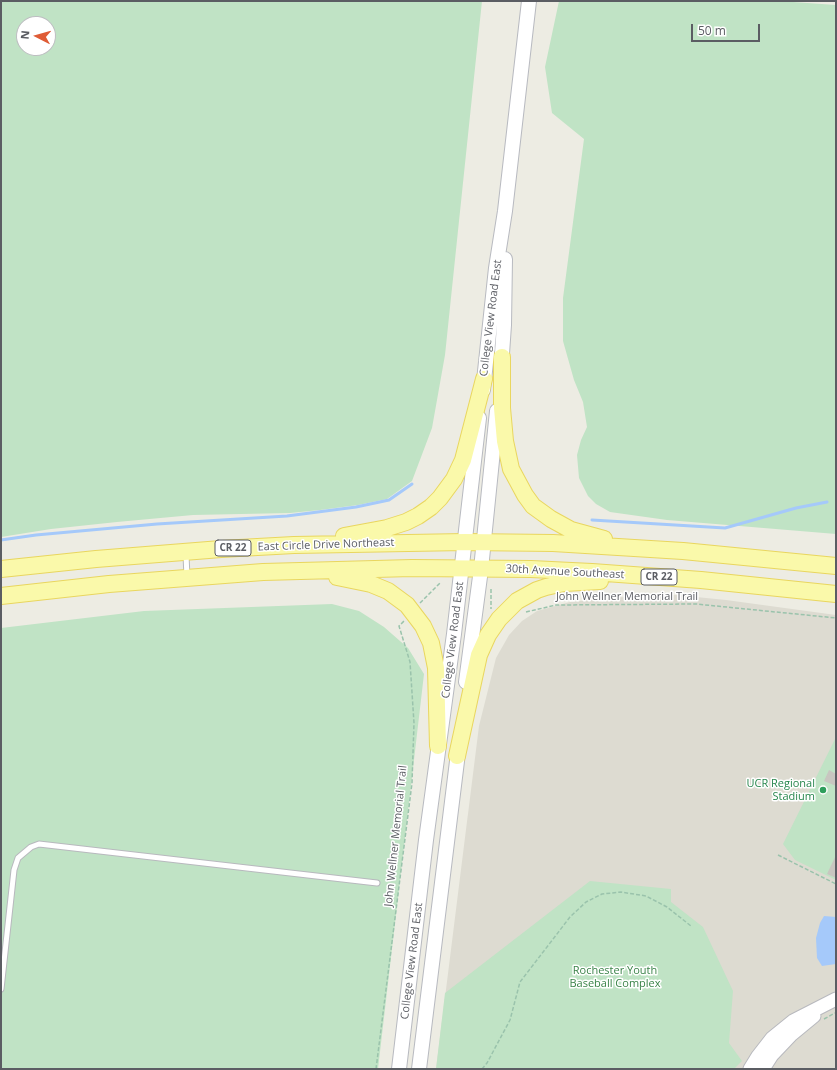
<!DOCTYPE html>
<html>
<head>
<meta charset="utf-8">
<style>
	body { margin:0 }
	#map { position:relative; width:837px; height:1070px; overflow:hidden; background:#edece3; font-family:"Open Sans",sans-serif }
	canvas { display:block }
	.frame { position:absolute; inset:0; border:2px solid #5b5d63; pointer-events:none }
	.north { position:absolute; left:16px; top:16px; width:40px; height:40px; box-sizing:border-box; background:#fff; border:1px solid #bdbec1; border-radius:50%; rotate:276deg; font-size:11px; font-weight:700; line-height:16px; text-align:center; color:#5b5d63 }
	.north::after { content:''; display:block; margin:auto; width:14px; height:18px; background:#df5c36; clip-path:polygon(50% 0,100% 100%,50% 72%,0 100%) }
	.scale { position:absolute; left:691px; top:24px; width:69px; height:18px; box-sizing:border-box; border:2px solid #5b5d63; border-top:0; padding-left:5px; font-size:12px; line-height:14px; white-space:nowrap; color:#5b5d63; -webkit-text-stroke:3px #fff; paint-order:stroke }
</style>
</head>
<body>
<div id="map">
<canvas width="837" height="1070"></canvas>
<div class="frame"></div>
<div class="north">N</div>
<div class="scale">50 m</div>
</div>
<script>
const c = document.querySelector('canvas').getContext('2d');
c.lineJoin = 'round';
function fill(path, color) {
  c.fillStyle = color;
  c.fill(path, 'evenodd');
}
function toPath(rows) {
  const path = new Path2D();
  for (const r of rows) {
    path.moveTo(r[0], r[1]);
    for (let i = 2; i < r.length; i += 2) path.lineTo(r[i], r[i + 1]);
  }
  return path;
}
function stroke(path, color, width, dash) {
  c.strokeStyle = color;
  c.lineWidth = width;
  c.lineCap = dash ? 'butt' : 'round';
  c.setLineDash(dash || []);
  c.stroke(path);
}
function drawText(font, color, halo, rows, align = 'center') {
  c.font = font + ' "Open Sans",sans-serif';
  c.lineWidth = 3;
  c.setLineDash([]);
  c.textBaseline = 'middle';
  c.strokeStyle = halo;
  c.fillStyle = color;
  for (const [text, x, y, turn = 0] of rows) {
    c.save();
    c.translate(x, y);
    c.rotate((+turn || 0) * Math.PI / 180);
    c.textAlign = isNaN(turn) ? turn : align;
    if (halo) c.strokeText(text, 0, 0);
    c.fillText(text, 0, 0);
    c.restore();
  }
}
fill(toPath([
	[676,595,726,600,836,615,836,1069,436,1069,479,726,496,658,509,635,522,621,537,611,570,602,624,597]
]), '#dddbd1');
fill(toPath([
	[1,1,482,1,445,355,432,428,412,481,387,499,358,505,320,510,290,513,193,515,117,522,51,529,1,537],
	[24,24,48,24,48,48,24,48],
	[559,1,793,1,793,2,836,5,836,534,667,520,610,512,596,504,588,496,579,478,577,455,581,440,587,427,583,402,574,380,563,341,563,298,584,139,552,113,545,67],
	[332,604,359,611,384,627,408,648,424,674,378,1069,1,1069,1,628,144,611],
	[836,737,836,880,795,860,783,844],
	[590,881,671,889,671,902,703,927,733,991,729,1043,742,1061,734,1069,436,1069,445,993]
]), '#c0e3c5');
fill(toPath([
	[824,916,836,917,836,964,822,966,817,958,816,938,820,923]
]), '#a5c9fa');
stroke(toPath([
	[592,520,725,528,796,508,827,502],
	[1,540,36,535,157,524,287,516,356,507,389,500,412,484]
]), '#a5c9fa', 3);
fill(toPath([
	[829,770,836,774,836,786,824,781],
	[836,855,836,878,827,874]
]), '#c8c6c0');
const service = toPath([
	[186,555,187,577],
	[1,989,14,870,18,858,31,847,39,844,377,883]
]);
const tertiary = toPath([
	[750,1069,758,1056,772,1038,793,1021,836,999],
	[763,1069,772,1055,791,1035,814,1016]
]);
const secondary = toPath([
	[501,368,504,325,505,259],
	[483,390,496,268,505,211,529,1],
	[466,682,481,569,497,411],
	[399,1069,426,840,454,634,479,418],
	[419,1069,459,745]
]);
const primary = toPath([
	[502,357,502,408,505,441,511,469,525,495,533,506,551,519,571,530,604,539],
	[344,536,387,528,406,522,418,516,431,507,440,498,454,479,463,460,484,379],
	[1,569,96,559,221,549,294,545,465,542,553,543,683,551,836,566],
	[337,577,371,584,388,591,407,605,423,626,431,643,436,668,438,746],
	[1,596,109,584,263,572,412,568,531,569,592,572,701,580,836,594],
	[457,756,479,655,488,635,499,619,517,601,537,590,546,587,564,583,600,581]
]);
stroke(service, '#b8b9be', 7);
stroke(tertiary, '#b8b9be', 15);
stroke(secondary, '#b8bac0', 16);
stroke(primary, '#e9d65f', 18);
stroke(toPath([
	[491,589,491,609],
	[420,603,441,582],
	[526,612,556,605,696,604,836,618],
	[778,855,836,884],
	[824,1019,835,1013],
	[376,1069,412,783,414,723,410,662,399,626,404,621],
	[482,1069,487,1063,510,1020,520,982,570,917,586,902,602,894,621,892,646,896,667,907,691,926]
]), '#9ac3ac', 1.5, [4, 2]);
stroke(service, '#fff', 5);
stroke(tertiary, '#fff', 13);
stroke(secondary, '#fff', 14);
stroke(primary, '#faf9aa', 16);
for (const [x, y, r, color] of [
	[823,790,4,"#2e9e5b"]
]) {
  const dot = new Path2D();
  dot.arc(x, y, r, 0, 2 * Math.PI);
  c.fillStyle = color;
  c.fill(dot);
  stroke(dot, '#fff', 1.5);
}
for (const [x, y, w] of [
	[233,548,36],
	[659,577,36]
]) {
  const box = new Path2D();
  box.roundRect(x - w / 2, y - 8, w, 16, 3);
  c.fillStyle = '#fff';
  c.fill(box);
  stroke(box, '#5b5d63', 1);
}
drawText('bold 10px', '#5b5d63', null, [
	["CR 22",233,548],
	["CR 22",659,577]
]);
drawText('11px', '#5b5d63', '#fff', [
	["College View Road East",491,318,-83],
	["East Circle Drive Northeast",326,545,-2],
	["30th Avenue Southeast",565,572,3],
	["John Wellner Memorial Trail",627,597],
	["College View Road East",453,640,-83],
	["John Wellner Memorial Trail",396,836,-84],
	["College View Road East",412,961,-83]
]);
drawText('11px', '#27864d', '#fff', [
	["UCR Regional",815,784],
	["Stadium",815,797]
], 'right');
drawText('11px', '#3a8348', '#fff', [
	["Rochester Youth",615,971],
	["Baseball Complex",615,984]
]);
</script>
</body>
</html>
